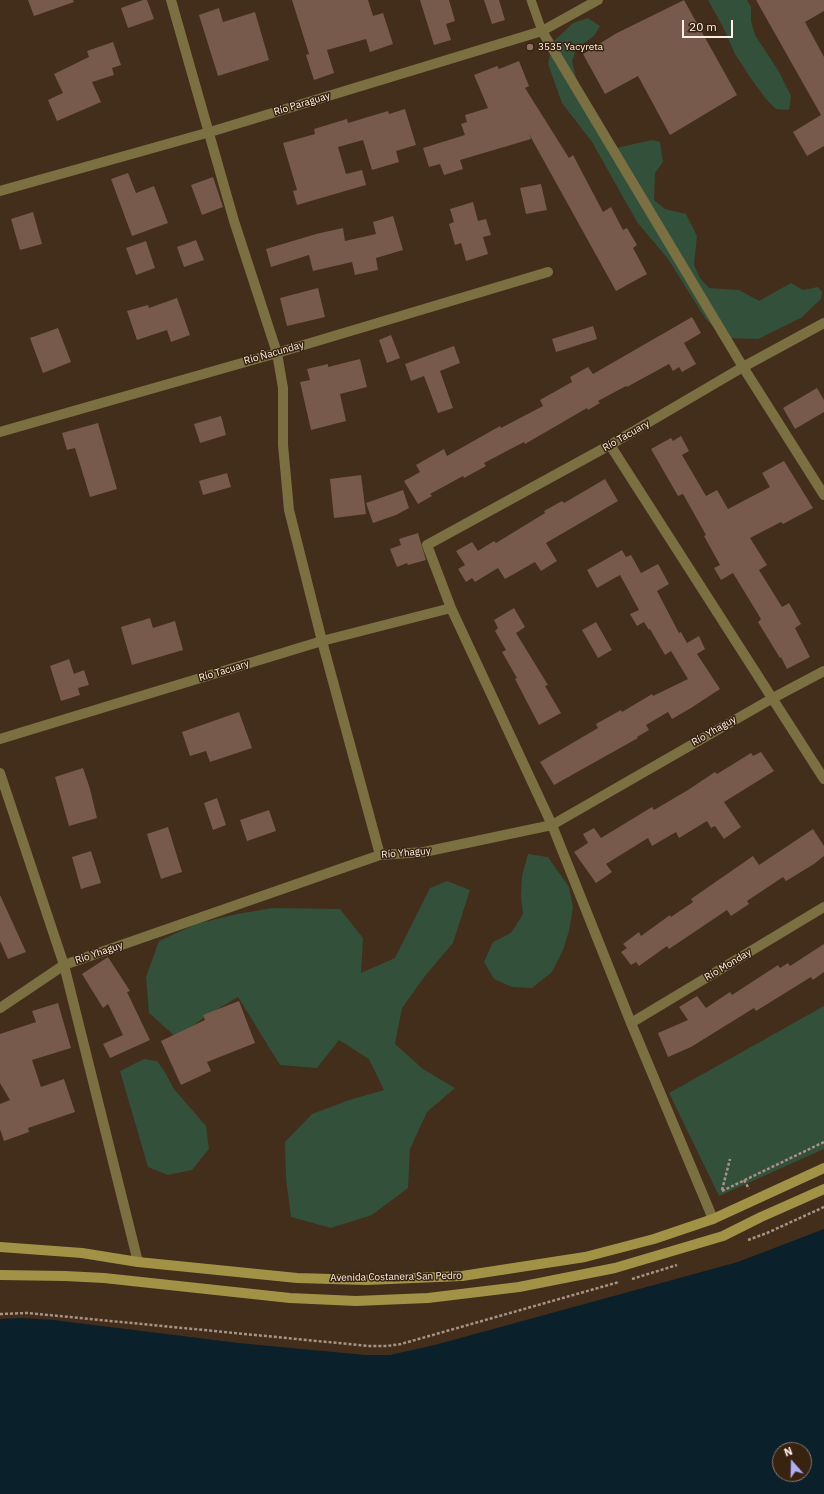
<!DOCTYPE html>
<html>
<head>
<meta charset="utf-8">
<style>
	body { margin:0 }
	#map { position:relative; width:824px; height:1494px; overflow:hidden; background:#432d1b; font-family:"IBM Plex Sans",sans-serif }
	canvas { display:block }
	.north { position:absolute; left:772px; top:1442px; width:40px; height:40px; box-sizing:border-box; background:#382311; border:1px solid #887566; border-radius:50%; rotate:340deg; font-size:11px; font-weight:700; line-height:16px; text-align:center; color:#fff0e5 }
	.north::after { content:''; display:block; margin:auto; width:14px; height:18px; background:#aeaefa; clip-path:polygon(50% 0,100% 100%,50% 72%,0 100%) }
	.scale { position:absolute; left:682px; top:20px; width:51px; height:18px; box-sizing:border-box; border:2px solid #fff0e5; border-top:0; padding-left:5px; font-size:12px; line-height:14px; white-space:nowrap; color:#fff0e5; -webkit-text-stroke:3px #382311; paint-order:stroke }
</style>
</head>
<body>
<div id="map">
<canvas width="824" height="1494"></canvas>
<div class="north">N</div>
<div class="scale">20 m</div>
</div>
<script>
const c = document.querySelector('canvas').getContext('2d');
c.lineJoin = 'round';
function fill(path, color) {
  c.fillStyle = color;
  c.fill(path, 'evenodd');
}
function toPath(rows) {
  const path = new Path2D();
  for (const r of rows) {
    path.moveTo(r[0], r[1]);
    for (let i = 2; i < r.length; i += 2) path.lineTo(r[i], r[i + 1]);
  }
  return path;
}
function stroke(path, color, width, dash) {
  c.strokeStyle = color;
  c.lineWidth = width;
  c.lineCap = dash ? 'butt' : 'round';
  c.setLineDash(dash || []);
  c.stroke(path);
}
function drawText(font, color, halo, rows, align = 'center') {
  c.font = font + ' "IBM Plex Sans",sans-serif';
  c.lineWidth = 3;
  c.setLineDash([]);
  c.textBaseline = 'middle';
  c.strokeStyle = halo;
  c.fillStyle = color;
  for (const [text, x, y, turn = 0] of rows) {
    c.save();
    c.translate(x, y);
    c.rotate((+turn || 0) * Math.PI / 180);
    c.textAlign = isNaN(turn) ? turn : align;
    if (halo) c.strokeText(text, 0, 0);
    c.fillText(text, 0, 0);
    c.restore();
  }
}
fill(toPath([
	[708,0,747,0,751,7,751,21,755,35,778,70,791,96,789,110,776,109,766,99,750,77,735,54,723,27],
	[588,18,600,26,594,36,577,48,572,61,582,102,616,148,652,140,660,142,663,162,655,173,654,200,665,209,686,214,697,236,694,265,700,278,709,288,739,290,759,301,791,283,803,290,818,287,822,292,821,299,801,318,758,339,724,338,705,318,668,259,637,222,592,142,562,103,548,64,552,43,573,23],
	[528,854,548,857,569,887,573,907,569,931,563,950,552,972,532,988,512,987,494,979,484,962,493,942,511,933,523,914,521,896,522,876],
	[447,881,470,890,453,943,425,976,402,1008,395,1044,423,1069,455,1088,427,1112,410,1149,408,1188,372,1215,331,1228,291,1217,286,1179,285,1142,312,1114,349,1100,384,1090,369,1059,339,1040,317,1068,280,1065,238,997,206,1016,177,1038,149,1013,146,977,159,941,196,924,237,914,273,908,340,909,363,938,361,973,395,958,430,888],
	[824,1006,824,1149,719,1196,669,1093],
	[144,1059,157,1061,165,1072,174,1089,206,1126,209,1149,192,1170,168,1175,148,1167,120,1071]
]), '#32503a');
fill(toPath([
	[824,1229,824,1494,0,1494,0,1319,21,1318,53,1320,238,1343,365,1355,390,1355,435,1345,738,1262],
	[780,1450,804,1450,804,1474,780,1474]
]), '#0a202a');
fill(toPath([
	[28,0,73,0,74,2,34,16],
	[143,0,147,0,154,19,128,28,121,8],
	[292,0,368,0,373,16,383,13,393,44,370,52,366,39,327,50,334,73,314,80,306,55,309,54],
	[420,0,449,0,455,21,446,24,451,40,434,45],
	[484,0,499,0,505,20,492,24],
	[684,0,737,95,670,135,638,76,605,94,583,54,615,34],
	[756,0,824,0,824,11,805,22,824,57,824,146,807,156,793,132,821,115],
	[219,8,223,22,255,12,269,60,218,76,199,15],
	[113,42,121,65,112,68,114,75,92,82,101,102,57,121,48,100,63,93,54,74,89,57,87,51],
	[519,61,529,86,525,88,569,158,573,155,603,212,611,207,623,230,627,228,637,245,633,248,647,274,616,291,529,134,531,139,460,160,463,169,444,175,440,164,429,167,423,148,465,135,461,124,467,122,465,115,488,108,474,75,497,66,499,69],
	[405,109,416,145,396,151,399,162,372,170,363,140,338,147,346,174,362,170,366,185,297,205,293,191,297,190,283,143,315,134,314,129,347,119,348,123,388,111,389,114],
	[128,173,136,193,154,186,168,223,132,236,111,179],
	[213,177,223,207,202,215,191,185],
	[541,184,547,210,526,214,520,188],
	[473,202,478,221,486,219,491,235,483,237,488,254,466,261,461,243,455,245,449,224,454,222,450,209],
	[33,212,42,244,20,250,11,219],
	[393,216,403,250,376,258,378,270,355,275,352,262,313,271,309,255,271,267,266,249,316,234,343,228,345,241,376,234,373,222],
	[196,240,204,260,184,267,177,247],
	[146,241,155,268,136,275,126,248],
	[318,288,325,317,287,326,280,298],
	[177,298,190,335,171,342,167,330,137,340,127,311,148,305,149,308],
	[692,317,701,333,684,343,696,364,682,372,679,367,673,371,669,364,627,387,626,386,598,401,600,403,588,410,587,408,525,444,524,442,484,463,486,466,464,478,463,476,430,494,432,496,418,504,404,481,420,472,416,465,444,449,447,456,500,426,501,428,543,406,540,400,572,382,570,377,588,367,593,374],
	[593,326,597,339,556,352,552,339],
	[58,328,71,362,43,373,30,338],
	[391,335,400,358,387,363,379,340],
	[454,346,460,363,440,371,453,408,438,413,424,376,411,381,405,364],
	[360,359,367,387,340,394,346,421,311,430,300,382,310,380,307,369,328,364,328,367],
	[817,388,824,400,824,412,795,429,783,408],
	[221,416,226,435,200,443,194,424],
	[98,423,117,489,90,497,75,448,67,450,62,433],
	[681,436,689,451,682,455,706,496,717,490,728,509,770,487,762,473,784,461,813,508,783,524,781,522,750,538,767,565,759,570,782,607,789,603,801,624,795,628,810,657,787,669,781,657,780,658,758,622,761,619,733,573,721,580,714,568,720,565,704,536,706,535,683,494,678,496,651,449,671,438,673,441],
	[227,473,231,487,203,495,199,481],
	[361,475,366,514,334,518,330,479],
	[605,479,618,501,546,543,557,561,541,571,535,562,505,579,498,568,475,582,472,578,466,582,458,569,465,565,456,551,472,542,478,551,494,541,496,543,545,513,544,511,562,501,564,503],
	[403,490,409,508,396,515,373,523,366,503],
	[418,533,426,560,408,565,407,563,397,567,390,549,401,545,399,539],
	[622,550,626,557,631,555,641,573,658,564,669,584,657,591,679,633,681,632,687,643,699,636,705,649,697,654,720,689,691,708,672,719,668,712,646,725,649,730,637,737,638,738,554,785,540,762,598,728,596,724,621,710,622,712,652,694,653,696,688,679,671,651,665,655,650,629,649,630,644,622,637,626,630,614,639,610,620,575,597,588,587,570],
	[514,608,525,627,516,633,548,685,545,686,561,713,539,725,515,679,517,678,502,652,506,650,495,631,498,628,494,620],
	[150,618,153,628,175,621,183,650,132,665,121,627],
	[596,622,612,650,598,658,582,630],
	[69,659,74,674,84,670,89,685,78,688,80,695,61,701,50,666],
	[239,712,252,748,210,762,206,751,190,756,182,732],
	[761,752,774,771,724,802,741,827,724,839,715,826,711,828,707,821,679,838,676,832,652,846,648,838,606,864,612,872,596,883,574,852,588,843,583,834,594,828,601,838,652,807,654,810,688,790,715,772,717,774,751,753,753,756],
	[83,768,90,789,97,818,69,826,55,777],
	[217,798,226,825,213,830,204,803],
	[269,810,276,831,247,841,240,820],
	[168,827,182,872,161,879,147,834],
	[813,829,824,846,824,856,814,864,786,881,783,877,747,901,749,904,731,916,727,910,669,949,667,946,639,966,636,962,631,965,621,952,627,948,623,944,639,932,641,936,670,915,671,917,693,902,691,899,753,856,759,865],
	[91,851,101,883,81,889,72,857],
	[0,895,26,952,8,959,0,941],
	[824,944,824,972,813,980,811,977,756,1011,754,1008,691,1047,668,1057,658,1033,688,1020,679,1007,697,996,706,1008,730,992,732,995,778,965,780,968,788,963,790,966],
	[108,957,130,991,127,992,150,1040,110,1058,103,1044,123,1035,108,1004,103,1008,82,974],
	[239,1001,255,1043,207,1062,211,1071,181,1085,161,1041,205,1020,203,1015],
	[58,1003,71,1048,32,1060,41,1087,64,1079,75,1112,28,1128,29,1132,4,1141,0,1129,0,1104,10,1100,0,1083,0,1034,36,1022,32,1011]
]), '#775a4c');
stroke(toPath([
	[744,1180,749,1189],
	[722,1190,730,1159],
	[722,1191,824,1142],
	[748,1240,767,1233,824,1207],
	[632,1279,677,1265],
	[0,1314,28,1313,369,1346,387,1346,401,1344,619,1282]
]), '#a69385', 2.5, [3, 2]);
stroke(toPath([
	[531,0,542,31]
]), '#7a7042', 9);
stroke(toPath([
	[171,0,234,221,277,353,283,388,283,445,289,510,322,641,380,855],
	[542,31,743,367,824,495],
	[0,191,210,132,542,31,598,0],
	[0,432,277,353,548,272],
	[610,445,824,779],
	[0,739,322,641,451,608],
	[0,773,64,965,138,1262],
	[0,1008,64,965,380,855,424,852,552,825,773,698,824,671],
	[631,1023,824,907],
	[713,1219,631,1023,552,825,451,608,427,545,610,445,743,367,824,323]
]), '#7a7042', 10);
stroke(toPath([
	[0,1247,82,1253,138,1262,297,1278,366,1280,462,1276,585,1257,654,1239,713,1219,824,1168],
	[0,1275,65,1276,104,1278,290,1298,356,1301,428,1298,519,1287,615,1268,723,1236,761,1217,824,1189]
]), '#a29246', 10);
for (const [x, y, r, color] of [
	[530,47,4,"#8d6e63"]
]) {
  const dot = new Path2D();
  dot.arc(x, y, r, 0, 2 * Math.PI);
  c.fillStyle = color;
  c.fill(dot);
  stroke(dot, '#382311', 1.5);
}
drawText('10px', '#fff0e5', '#382311', [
	["3535 Yacyreta",538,47]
], 'left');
drawText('10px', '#fff0e5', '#382311', [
	["Río Paraguay",302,104,-17],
	["Río Ñacunday",274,353,-16],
	["Río Tacuary",626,436,-30],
	["Río Tacuary",224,671,-17],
	["Río Yhaguy",714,731,-30],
	["Río Yhaguy",406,853,-5],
	["Río Yhaguy",99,953,-19],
	["Río Monday",728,965,-31],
	["Avenida Costanera San Pedro",396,1277,-1]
]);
</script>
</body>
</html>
